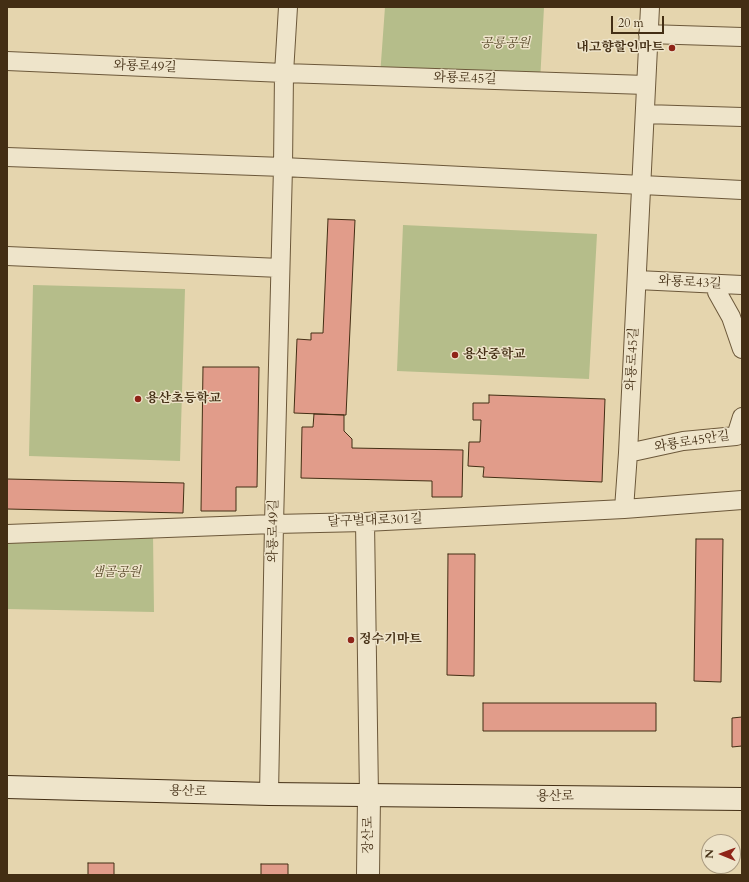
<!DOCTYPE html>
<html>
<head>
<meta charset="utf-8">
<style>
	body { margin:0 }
	#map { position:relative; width:749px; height:882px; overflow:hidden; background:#e5d5ae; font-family:Cardo,serif }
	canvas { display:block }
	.frame { position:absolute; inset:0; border:8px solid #432e14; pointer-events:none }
	.north { position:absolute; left:701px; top:834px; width:40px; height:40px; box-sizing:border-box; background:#eee4ca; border:1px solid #aa9b81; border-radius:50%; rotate:271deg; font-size:11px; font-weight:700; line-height:16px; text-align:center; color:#432e14 }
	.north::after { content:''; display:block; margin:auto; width:14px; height:18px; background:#8f2418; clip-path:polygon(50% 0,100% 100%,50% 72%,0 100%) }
	.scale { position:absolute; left:611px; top:16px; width:53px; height:18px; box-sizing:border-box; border:2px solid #432e14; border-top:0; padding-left:5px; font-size:12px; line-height:14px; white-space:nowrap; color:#432e14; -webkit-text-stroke:3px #eee4ca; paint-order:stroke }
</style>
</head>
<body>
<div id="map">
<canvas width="749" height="882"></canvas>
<div class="frame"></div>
<div class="north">N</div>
<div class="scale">20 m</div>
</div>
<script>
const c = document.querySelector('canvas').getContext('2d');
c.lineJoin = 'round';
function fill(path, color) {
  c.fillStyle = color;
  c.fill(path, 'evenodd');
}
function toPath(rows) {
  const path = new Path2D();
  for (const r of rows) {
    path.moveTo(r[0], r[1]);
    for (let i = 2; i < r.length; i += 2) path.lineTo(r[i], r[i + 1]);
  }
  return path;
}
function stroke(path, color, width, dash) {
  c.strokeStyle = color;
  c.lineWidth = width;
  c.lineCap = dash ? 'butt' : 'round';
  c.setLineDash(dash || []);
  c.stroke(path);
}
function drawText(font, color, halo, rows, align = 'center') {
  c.font = font + ' Cardo,"Noto Serif KR",serif';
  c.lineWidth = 3;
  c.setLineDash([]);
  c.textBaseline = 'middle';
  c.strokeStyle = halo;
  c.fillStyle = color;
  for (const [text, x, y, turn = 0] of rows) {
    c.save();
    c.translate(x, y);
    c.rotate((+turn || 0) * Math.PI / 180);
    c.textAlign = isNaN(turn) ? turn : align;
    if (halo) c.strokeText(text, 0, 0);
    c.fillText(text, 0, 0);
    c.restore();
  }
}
fill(toPath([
	[385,7,544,7,540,82,380,76],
	[403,225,597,234,589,379,397,371],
	[33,285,185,289,180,461,29,456],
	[153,534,154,612,7,609,7,538]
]), '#b5bd8a');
const building = toPath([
	[328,219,355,220,346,415,294,413,297,339,311,340,311,333,323,333,328,219],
	[203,367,259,367,257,487,236,487,236,511,201,511,203,367],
	[489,395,605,399,602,482,483,477,484,467,468,466,469,442,480,442,481,420,473,420,473,403,489,403,489,395],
	[314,414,344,415,344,431,352,439,352,448,463,450,462,497,432,497,432,481,301,478,302,427,313,427,314,414],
	[7,479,184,483,183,513,7,509,7,479],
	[696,539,723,539,721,682,694,681,696,539],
	[448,554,475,554,474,676,447,675,448,554],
	[483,703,656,703,656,731,483,731,483,703],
	[742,717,742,746,732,747,732,718,742,717],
	[88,863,114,863,114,875,88,875,88,863],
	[261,864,288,864,288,875,261,875,261,864]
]);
fill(building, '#e19c8a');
stroke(building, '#432e14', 1);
const minor = toPath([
	[648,34,742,37],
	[7,61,284,73,646,85],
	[645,114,742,117],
	[7,157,283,167,742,190],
	[7,256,280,268],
	[637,280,742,285],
	[717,284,717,292,731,317,742,349],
	[628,453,683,441,736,436,742,417],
	[624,509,628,453,650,7],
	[365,522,369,796],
	[7,534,274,524,365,522,624,509,742,500],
	[269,794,274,524,283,167,284,73,288,7]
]);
const tertiary = toPath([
	[368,875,369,796]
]);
const secondary = toPath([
	[7,787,269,794,742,799]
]);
stroke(minor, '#6c583a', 20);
stroke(tertiary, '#6c583a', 24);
stroke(secondary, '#432e14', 24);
stroke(minor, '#eee4ca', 18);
stroke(tertiary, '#eee4ca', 22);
stroke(secondary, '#eee4ca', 22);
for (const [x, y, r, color] of [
	[672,48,4,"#8f2418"],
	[455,355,4,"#8f2418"],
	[138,399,4,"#8f2418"],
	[351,640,4,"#8f2418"]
]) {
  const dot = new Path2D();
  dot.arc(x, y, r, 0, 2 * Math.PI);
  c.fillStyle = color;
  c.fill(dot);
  stroke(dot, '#eee4ca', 1.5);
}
drawText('italic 13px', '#5a4b2c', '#eee4ca', [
	["공룡공원",505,44],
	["샘골공원",116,573]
]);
drawText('bold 13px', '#432e14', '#eee4ca', [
	["내고향할인마트",664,48,"right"],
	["용산중학교",463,355],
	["용산초등학교",146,399],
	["정수기마트",359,640]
], 'left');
drawText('13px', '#432e14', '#eee4ca', [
	["와룡로49길",145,67,2],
	["와룡로45길",465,79,2],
	["와룡로43길",690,283,3],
	["와룡로45길",633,359,-87],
	["와룡로45안길",692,442,-9],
	["달구벌대로301길",375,521,-2],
	["와룡로49길",274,531,-89],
	["용산로",188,792,2],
	["용산로",555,797],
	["장산로",369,835,-90]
]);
</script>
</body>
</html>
